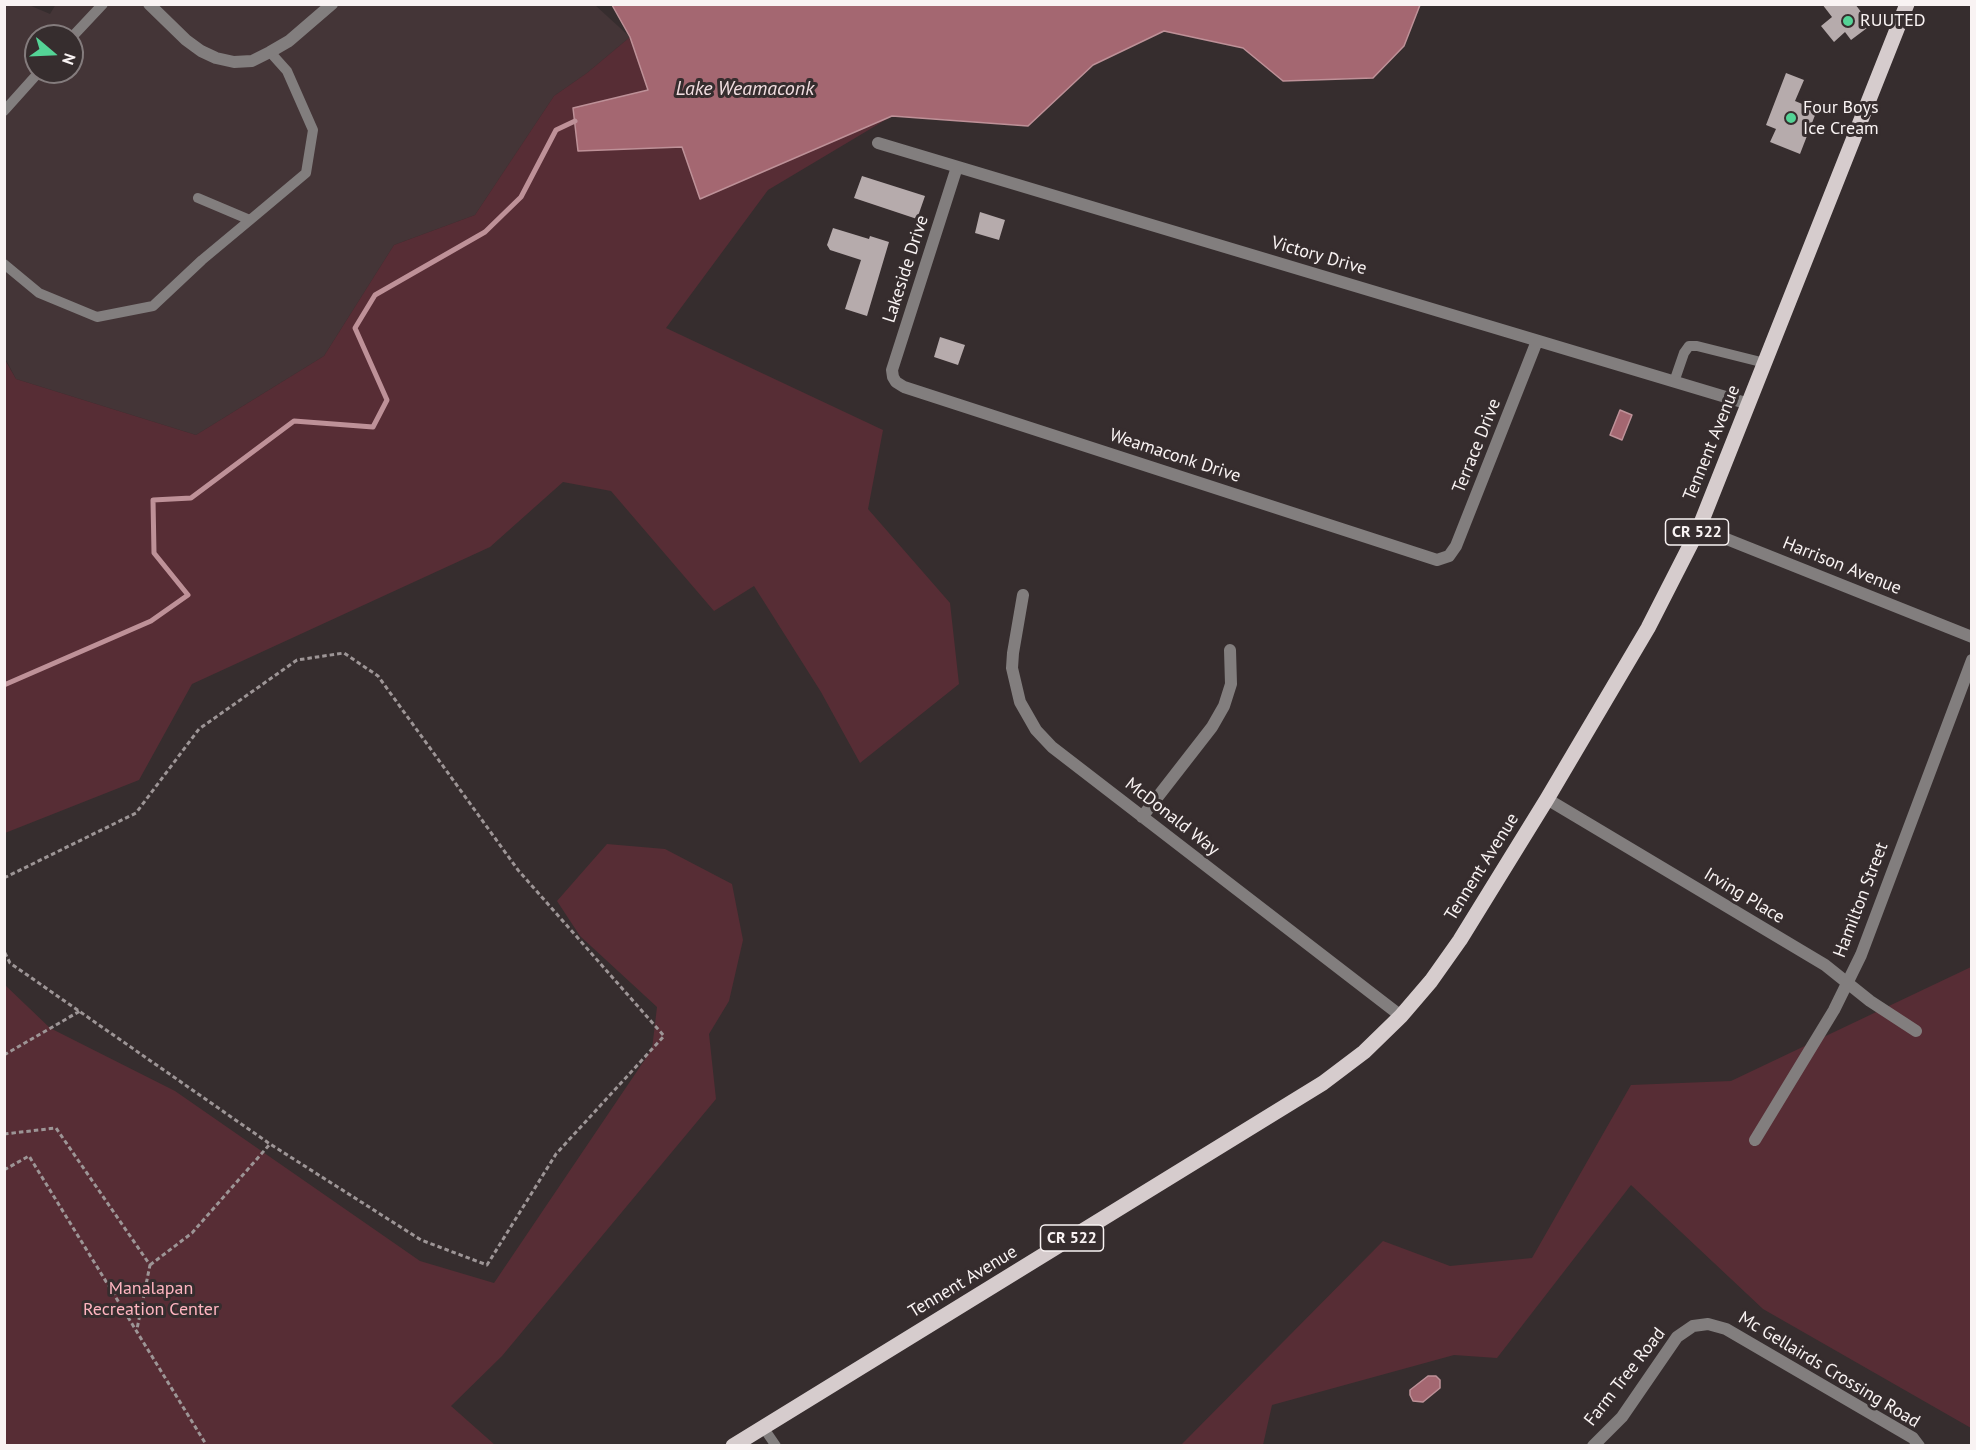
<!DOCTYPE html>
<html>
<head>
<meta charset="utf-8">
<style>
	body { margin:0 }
	#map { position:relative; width:1976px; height:1450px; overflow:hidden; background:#362d2e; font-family:"PT Sans",sans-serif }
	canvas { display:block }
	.frame { position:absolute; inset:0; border:6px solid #f9f3f3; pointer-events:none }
	.north { position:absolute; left:24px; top:24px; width:60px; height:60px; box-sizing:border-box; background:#362d2e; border:2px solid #847c7d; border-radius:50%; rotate:109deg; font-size:16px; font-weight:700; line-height:24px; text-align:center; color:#f9f3f3 }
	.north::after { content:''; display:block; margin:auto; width:21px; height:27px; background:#54d396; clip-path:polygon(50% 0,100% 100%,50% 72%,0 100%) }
</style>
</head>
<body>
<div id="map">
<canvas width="1976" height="1450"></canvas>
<div class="frame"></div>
<div class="north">N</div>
</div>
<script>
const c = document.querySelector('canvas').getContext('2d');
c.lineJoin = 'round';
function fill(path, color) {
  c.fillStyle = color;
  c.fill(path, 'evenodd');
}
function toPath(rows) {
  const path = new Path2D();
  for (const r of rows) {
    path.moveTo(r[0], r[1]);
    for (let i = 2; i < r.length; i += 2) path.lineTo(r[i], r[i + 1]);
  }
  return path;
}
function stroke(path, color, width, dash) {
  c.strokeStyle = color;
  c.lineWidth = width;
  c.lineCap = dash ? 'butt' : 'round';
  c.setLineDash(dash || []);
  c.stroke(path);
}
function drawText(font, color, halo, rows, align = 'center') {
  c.font = font + ' "PT Sans",sans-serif';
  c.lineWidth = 6;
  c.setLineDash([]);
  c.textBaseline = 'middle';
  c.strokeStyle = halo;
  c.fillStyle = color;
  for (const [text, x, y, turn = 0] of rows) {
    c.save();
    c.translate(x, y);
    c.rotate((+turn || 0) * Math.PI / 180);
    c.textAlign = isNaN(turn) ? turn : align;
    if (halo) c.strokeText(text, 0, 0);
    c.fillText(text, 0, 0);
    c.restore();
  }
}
fill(toPath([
	[56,4,595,5,630,37,587,73,554,96,475,215,394,245,324,356,196,435,16,379,5,358,4,5,29,5,50,14],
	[36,36,72,36,72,72,36,72]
]), '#443537');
fill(toPath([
	[630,37,648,90,574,108,578,150,682,147,700,199,892,116,768,190,666,328,883,430,868,509,950,603,959,684,860,763,821,692,754,586,714,611,611,491,563,482,490,547,192,684,139,780,5,833,4,358,16,379,196,435,324,356,394,245,475,215,554,96,587,73],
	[607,844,665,849,732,884,743,940,729,1001,709,1034,716,1099,502,1356,451,1406,495,1445,5,1445,5,985,50,1028,175,1091,420,1261,494,1283,652,1049,657,1007,580,936,557,901],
	[1971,967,1971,1428,1763,1309,1631,1185,1497,1358,1454,1355,1272,1405,1263,1445,1180,1446,1383,1241,1450,1266,1532,1258,1631,1085,1731,1081]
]), '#572d35');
const water = toPath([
	[612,5,1420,5,1404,46,1373,78,1283,81,1243,48,1164,31,1093,65,1028,126,892,116,700,199,682,147,578,151,573,108,648,90,630,37,612,5],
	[1620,410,1632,415,1622,440,1610,435,1620,410],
	[1428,1376,1436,1376,1440,1380,1440,1388,1423,1402,1413,1401,1410,1395,1410,1390,1428,1376]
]);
fill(water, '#a46771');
stroke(water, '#be9198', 1.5);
stroke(toPath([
	[4,685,151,621,188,595,154,553,153,500,191,498,294,421,373,427,387,400,355,328,375,295,485,232,521,197,556,130,575,121]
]), '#be9198', 5);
fill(toPath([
	[1822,4,1855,4,1871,25,1851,40,1845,32,1834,42,1821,26,1832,17],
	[1786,73,1804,80,1795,101,1817,110,1800,154,1770,142,1776,129,1766,125],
	[862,176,925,196,917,219,854,198],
	[980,212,1005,220,999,240,975,233],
	[833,228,869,239,870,236,889,242,867,316,845,309,861,260,830,250,827,245],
	[940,337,965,345,958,365,934,357]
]), '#b6abac');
stroke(toPath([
	[4,878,136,813,199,729,297,660,344,653,378,676,518,870,664,1036,556,1154,487,1265,421,1240,270,1144,10,963,4,951],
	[4,1055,80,1011],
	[4,1134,56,1128,150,1265,137,1329],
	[4,1170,29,1156,207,1446],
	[150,1265,192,1233,270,1144]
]), '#9d9596', 3, [4.5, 3]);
stroke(toPath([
	[72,37,103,4],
	[4,111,39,72],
	[198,198,250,220,306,173,313,130,287,71,270,52],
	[4,264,39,293,97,317,153,306,202,260,250,220],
	[1674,382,1684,353,1689,346,1697,346,1765,363],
	[763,1427,776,1446]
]), '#827e7e', 10);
stroke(toPath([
	[149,4,186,40,201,51,216,58,234,62,252,61,270,52,289,41,332,4],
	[878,143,1749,404],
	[957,167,892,370,893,377,896,382,904,387,1437,560,1449,556,1456,546,1537,341],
	[1699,528,1972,637],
	[1023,595,1013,653,1012,668,1020,702,1036,730,1052,747,1401,1016],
	[1547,799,1825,965,1870,1001,1916,1031],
	[1142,817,1212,727,1224,706,1231,684,1230,650],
	[1755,1140,1834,1010,1861,955,1972,660],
	[1593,1446,1622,1417,1677,1337,1693,1326,1708,1324,1726,1329,1913,1438,1919,1446]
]), '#827e7e', 12);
stroke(toPath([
	[733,1446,1323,1083,1364,1052,1401,1016,1431,981,1460,940,1547,799,1648,628,1699,528,1907,4]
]), '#d6cccd', 15);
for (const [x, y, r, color] of [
	[1848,21,6,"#54d396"],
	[1791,118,6,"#54d396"]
]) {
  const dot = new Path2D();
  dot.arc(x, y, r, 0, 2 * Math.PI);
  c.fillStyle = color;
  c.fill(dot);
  stroke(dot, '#362d2e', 2);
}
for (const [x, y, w] of [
	[1697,532,63],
	[1072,1238,63]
]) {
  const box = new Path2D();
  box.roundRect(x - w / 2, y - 13, w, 26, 4.5);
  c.fillStyle = '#362d2e';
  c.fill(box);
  stroke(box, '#f9f3f3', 1.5);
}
drawText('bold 16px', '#f9f3f3', null, [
	["CR 522",1697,532],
	["CR 522",1072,1238]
]);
drawText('18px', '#f9f3f3', '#362d2e', [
	["RUUTED",1860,21],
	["Four Boys",1803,108],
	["Ice Cream",1803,129]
], 'left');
drawText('18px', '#f9f3f3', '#362d2e', [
	["Victory Drive",1319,256,16],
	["Lakeside Drive",906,269,-72],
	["Tennent Avenue",1712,443,-68],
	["Terrace Drive",1477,446,-68],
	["Weamaconk Drive",1175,456,18],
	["Harrison Avenue",1842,566,22],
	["McDonald Way",1172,817,38],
	["Tennent Avenue",1482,867,-58],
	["Irving Place",1744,896,31],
	["Hamilton Street",1861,900,-69],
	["Tennent Avenue",963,1282,-31],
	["Mc Gellairds Crossing Road",1829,1370,31],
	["Farm Tree Road",1625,1377,-52]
]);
drawText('18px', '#ffb5c0', '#362d2e', [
	["Manalapan",151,1289],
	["Recreation Center",151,1310]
]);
drawText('italic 20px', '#f2dee1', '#362d2e', [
	["Lake Weamaconk",745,89]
]);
</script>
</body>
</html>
